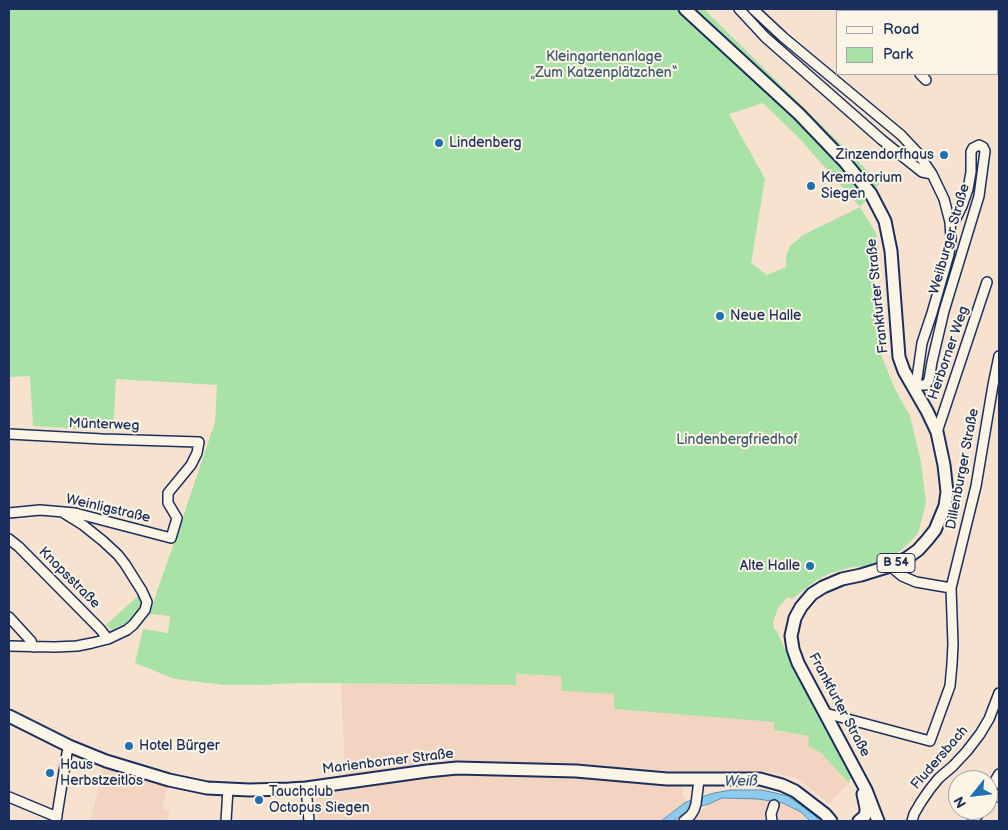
<!DOCTYPE html>
<html>
<head>
<meta charset="utf-8">
<style>
	body { margin:0 }
	#map { position:relative; width:1008px; height:830px; overflow:hidden; background:#f7e2d0; font-family:"Balsamiq Sans",sans-serif }
	canvas { display:block }
	.frame { position:absolute; inset:0; border:10px solid #1b2f5e; pointer-events:none }
	.legend { position:absolute; left:836px; top:10px; width:162px; height:65px; box-sizing:border-box; background:#fcf5e5; border:1px solid #a2a6af; margin:0; padding:6px 9px; list-style:none; font-size:15px; color:#1b2f5e }
	.legend li { display:flex; align-items:center; gap:10px; height:25px }
	.legend b { width:25px; border:1px solid #a2a6af }
	.north { position:absolute; left:948px; top:770px; width:50px; height:50px; box-sizing:border-box; background:#fcf5e5; border:1px solid #a2a6af; border-radius:50%; rotate:241deg; font-size:14px; font-weight:700; line-height:20px; text-align:center; color:#1b2f5e }
	.north::after { content:''; display:block; margin:auto; width:18px; height:22px; background:#1f6fb2; clip-path:polygon(50% 0,100% 100%,50% 72%,0 100%) }
</style>
</head>
<body>
<div id="map">
<canvas width="1008" height="830"></canvas>
<div class="frame"></div>
<ul class="legend">
<li><b style="height:6px;background:#fcf5e5"></b>Road</li>
<li><b style="height:14px;background:#a9e2a7"></b>Park</li>
</ul>
<div class="north">N</div>
</div>
<script>
const c = document.querySelector('canvas').getContext('2d');
c.lineJoin = 'round';
function fill(path, color) {
  c.fillStyle = color;
  c.fill(path, 'evenodd');
}
function toPath(rows) {
  const path = new Path2D();
  for (const r of rows) {
    path.moveTo(r[0], r[1]);
    for (let i = 2; i < r.length; i += 2) path.lineTo(r[i], r[i + 1]);
  }
  return path;
}
function stroke(path, color, width, dash) {
  c.strokeStyle = color;
  c.lineWidth = width;
  c.lineCap = dash ? 'butt' : 'round';
  c.setLineDash(dash || []);
  c.stroke(path);
}
function drawText(font, color, halo, rows, align = 'center') {
  c.font = font + ' "Balsamiq Sans",sans-serif';
  c.lineWidth = 4;
  c.setLineDash([]);
  c.textBaseline = 'middle';
  c.strokeStyle = halo;
  c.fillStyle = color;
  for (const [text, x, y, turn = 0] of rows) {
    c.save();
    c.translate(x, y);
    c.rotate((+turn || 0) * Math.PI / 180);
    c.textAlign = isNaN(turn) ? turn : align;
    if (halo) c.strokeText(text, 0, 0);
    c.fillText(text, 0, 0);
    c.restore();
  }
}
fill(toPath([
	[516,674,561,676,562,691,615,693,614,709,775,722,775,730,809,736,809,745,821,753,849,783,829,804,797,778,770,772,683,775,682,794,686,802,660,821,319,821,315,792,346,789,341,684,515,685],
	[103,766,168,786,162,809,170,811,167,821,90,821,101,779],
	[722,798,758,799,784,803,801,812,810,821,689,821,709,804]
]), '#f3d4c1');
fill(toPath([
	[9,9,680,9,796,117,842,164,869,197,860,207,876,233,879,252,875,276,879,342,882,357,894,387,910,416,921,462,926,503,918,533,909,543,895,555,866,566,852,567,831,573,818,579,792,599,788,597,778,608,773,622,774,629,777,631,788,657,852,776,849,783,821,753,808,745,809,736,774,730,774,722,614,709,614,694,562,691,561,676,516,674,516,685,299,683,257,685,224,685,175,679,135,663,143,629,168,633,170,616,150,614,157,591,179,529,215,422,217,385,116,379,113,431,33,426,30,376,9,377],
	[763,103,800,139,860,207,803,235,790,246,786,256,786,267,767,275,751,263,765,179,729,114],
	[689,9,704,9,880,183,872,193],
	[139,595,141,601,141,607,131,620,125,624,112,630,106,625]
]), '#a9e2a7');
const water = toPath([
	[731,790,762,790,788,796,814,815,820,821,810,821,801,812,783,803,758,799,722,798,709,804,690,809,673,821,661,821,686,802,714,793,731,790]
]);
fill(water, '#8dcbed');
stroke(water, '#5f8db4', 1);
const minor = toPath([
	[739,9,765,37,882,140,922,172,932,174],
	[753,9,783,37,901,135,917,152,932,174,944,199,950,222,951,238,949,254,932,313,922,343,917,378,912,385],
	[855,9,856,11],
	[874,10,878,11],
	[916,11,920,9],
	[977,11,982,9],
	[997,43,999,43],
	[920,74,926,80],
	[912,385,926,385,929,380,932,362,944,311,979,196,985,151,983,147,979,145,973,148,971,152,971,172,968,189,962,206,955,220,950,222],
	[937,432,987,282],
	[9,434,102,439,199,442,197,453,191,465,168,493,168,503,177,518,171,538,75,513,40,510,9,513],
	[9,539,19,547,100,629,108,639],
	[890,566,902,576,916,582,951,588],
	[9,617,31,641,33,647],
	[9,646,55,647,77,646,92,643,108,639,127,630,133,625,145,610,147,602,142,591,125,564,118,555,103,541,83,525,62,512],
	[825,713,930,741,950,686,952,664,953,644,951,588,976,486,993,385,999,356],
	[306,788,309,821],
	[9,797,57,817],
	[996,797,992,790,995,781,999,774],
	[56,821,67,753,69,746],
	[226,821,228,789],
	[684,821,691,815,694,810,696,804,699,780],
	[772,821,771,814,774,805],
	[912,821,914,814,921,802,930,789,939,778,953,766,967,751,980,734,989,719,999,693],
	[973,821,982,810]
]);
const major = toPath([
	[685,9,799,114,845,162,871,194,885,221,891,251,899,357,904,371,927,411,937,432,944,465,947,492,945,506,935,530,927,540,918,550,907,558,890,566,861,575,842,579,823,587,812,594,801,607,795,618,791,636,793,649,798,663,866,790,878,821],
	[9,716,69,746,106,761,169,780,207,788,249,790,289,789,306,788,427,771,457,768,576,771,667,779,760,779,782,785,795,791,825,814,831,821],
	[859,821,865,816,866,811,866,808,863,794]
]);
stroke(minor, '#1b2f5e', 12);
stroke(major, '#1b2f5e', 15);
stroke(minor, '#fcf5e5', 9);
stroke(major, '#fcf5e5', 11);
for (const [x, y, r, color] of [
	[439,143,5,"#1f6fb2"],
	[944,155,5,"#1f6fb2"],
	[811,186,5,"#1f6fb2"],
	[720,316,5,"#1f6fb2"],
	[810,566,5,"#1f6fb2"],
	[129,746,5,"#1f6fb2"],
	[50,773,5,"#1f6fb2"],
	[259,800,5,"#1f6fb2"]
]) {
  const dot = new Path2D();
  dot.arc(x, y, r, 0, 2 * Math.PI);
  c.fillStyle = color;
  c.fill(dot);
  stroke(dot, '#fcf5e5', 2);
}
for (const [x, y, w] of [
	[896,563,38]
]) {
  const box = new Path2D();
  box.roundRect(x - w / 2, y - 9.5, w, 19, 4);
  c.fillStyle = '#fcf5e5';
  c.fill(box);
  stroke(box, '#1b2f5e', 1);
}
drawText('bold 12px', '#1b2f5e', null, [
	["B 54",896,563]
]);
drawText('14px', '#3e5c70', '#fcf5e5', [
	["Kleingartenanlage",604,57],
	["„Zum Katzenplätzchen“",604,73],
	["Lindenbergfriedhof",737,440]
]);
drawText('14px', '#1b2f5e', '#fcf5e5', [
	["Lindenberg",449,143],
	["Zinzendorfhaus",934,155,"right"],
	["Krematorium",821,178],
	["Siegen",821,194],
	["Neue Halle",730,316],
	["Alte Halle",800,566,"right"],
	["Hotel Bürger",139,746],
	["Haus",60,765],
	["Herbstzeitlos",60,781],
	["Tauchclub",269,792],
	["Octopus Siegen",269,808]
], 'left');
drawText('14px', '#1b2f5e', '#fcf5e5', [
	["Weilburger Straße",950,239,-74],
	["Frankfurter Straße",878,296,-96],
	["Herborner Weg",949,353,-71],
	["Münterweg",104,425,2],
	["Dillenburger Straße",963,469,-79],
	["Weinligstraße",108,509,13],
	["Knopsstraße",69,578,45],
	["Frankfurter Straße",839,705,62],
	["Fludersbach",940,758,-49],
	["Marienborner Straße",388,762,-7]
]);
drawText('italic 15px', '#385682', '#fcf5e5', [
	["Weiß",741,782,-1]
]);
</script>
</body>
</html>
